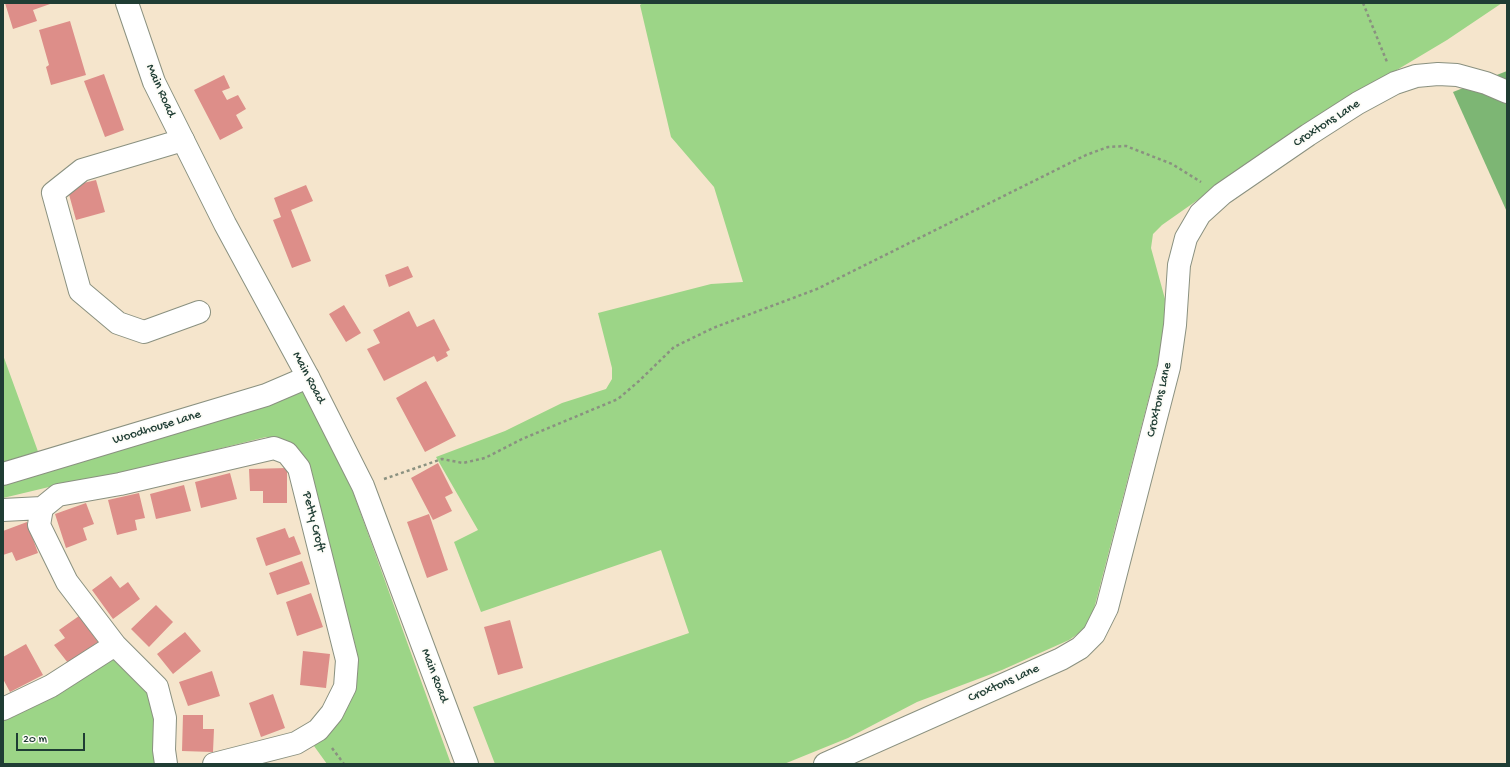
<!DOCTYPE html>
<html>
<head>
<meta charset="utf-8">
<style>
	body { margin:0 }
	#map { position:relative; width:1510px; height:767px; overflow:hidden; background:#f5e5cc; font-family:"Gochi Hand",sans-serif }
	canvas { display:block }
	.frame { position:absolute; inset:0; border:4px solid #1f3d34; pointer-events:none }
	.scale { position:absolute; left:16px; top:733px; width:69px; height:18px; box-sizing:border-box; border:2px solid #1f3d34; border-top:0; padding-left:5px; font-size:12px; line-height:14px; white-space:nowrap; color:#1f3d34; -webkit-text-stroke:3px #fdfcf7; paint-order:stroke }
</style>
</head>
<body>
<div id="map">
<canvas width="1510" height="767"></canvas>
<div class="frame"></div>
<div class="scale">20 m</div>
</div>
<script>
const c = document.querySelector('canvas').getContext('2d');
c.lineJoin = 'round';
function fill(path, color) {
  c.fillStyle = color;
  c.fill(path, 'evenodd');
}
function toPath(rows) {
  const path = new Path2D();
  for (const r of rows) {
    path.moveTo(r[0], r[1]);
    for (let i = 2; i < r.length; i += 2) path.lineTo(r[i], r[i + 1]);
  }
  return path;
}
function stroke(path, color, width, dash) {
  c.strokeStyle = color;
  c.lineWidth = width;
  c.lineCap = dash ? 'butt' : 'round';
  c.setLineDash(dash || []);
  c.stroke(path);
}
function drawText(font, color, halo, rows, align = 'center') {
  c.font = font + ' "Gochi Hand",sans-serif';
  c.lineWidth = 3.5;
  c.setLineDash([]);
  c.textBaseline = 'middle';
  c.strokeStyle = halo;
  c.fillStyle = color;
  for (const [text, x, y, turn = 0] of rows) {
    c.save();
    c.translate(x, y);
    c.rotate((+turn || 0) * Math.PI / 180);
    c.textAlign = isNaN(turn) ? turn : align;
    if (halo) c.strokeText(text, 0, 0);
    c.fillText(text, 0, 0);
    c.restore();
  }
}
fill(toPath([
	[643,3,1502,3,1447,40,1303,126,1162,225,1153,234,1151,248,1165,299,1163,343,1095,605,1090,620,1082,631,1069,640,1002,670,917,702,848,738,784,764,495,764,473,707,689,633,661,550,481,612,454,542,478,530,436,457,505,431,562,403,606,389,612,379,612,368,598,313,711,284,743,282,714,187,671,137,640,5],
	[3,355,44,468,307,389,353,492,451,764,327,764,314,746,333,725,352,692,291,446,266,437,57,489,49,487,3,498],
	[115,656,149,691,157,724,159,764,3,764,3,715]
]), '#9cd587');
fill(toPath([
	[1507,71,1507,212,1453,92]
]), '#7db674');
fill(toPath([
	[5,3,53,3,33,10,37,21,13,29],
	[70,21,86,75,51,85,46,67,49,65,39,30],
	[104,74,124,130,105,137,84,81],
	[224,75,230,88,222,91,227,100,238,95,246,109,236,115,243,128,220,140,194,90],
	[96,180,105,212,76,220,67,187],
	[306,185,313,201,291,210,311,261,292,268,273,220,281,217,274,198],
	[408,266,413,277,389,287,385,275],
	[344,305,361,333,346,342,329,314],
	[409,311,417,327,434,319,450,350,446,352,448,356,437,362,434,356,384,381,367,349,380,343,373,330],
	[426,381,456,436,425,452,396,398],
	[438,463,453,493,445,497,452,511,433,520,411,478],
	[287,468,287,503,263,503,263,491,250,491,249,469],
	[230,473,237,499,201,508,195,482],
	[184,485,191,511,156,519,150,494],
	[139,493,145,518,135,520,137,530,117,535,108,500],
	[86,503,94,524,83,528,87,540,66,548,55,514],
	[429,514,448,570,427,578,407,522],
	[27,522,38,553,16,561,12,552,3,555,3,531],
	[285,528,289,538,294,536,301,554,266,566,256,538],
	[302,561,310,584,277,595,269,573],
	[111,576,120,588,128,582,140,599,113,619,92,590],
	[311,593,323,627,297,636,286,602],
	[156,605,173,622,149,647,131,629],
	[79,616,98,642,68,663,54,645,65,638,59,630],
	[510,620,523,668,498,675,484,627],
	[185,632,201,651,173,674,157,654],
	[26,644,43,675,10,692,3,679,3,657],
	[303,651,330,654,326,688,300,685],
	[212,671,220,696,188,706,179,682],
	[273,694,285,728,261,737,249,703],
	[183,715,203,715,203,729,214,729,213,752,182,751]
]), '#dd8e89');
const minor = toPath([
	[183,140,82,170,53,193,80,291,118,323,144,332,199,312],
	[3,474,266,395,308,377],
	[3,510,42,508],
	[3,709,51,686,115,645],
	[166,764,164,750,165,718,157,687,115,645,67,582,39,525,42,508,58,495,120,484,274,448,287,453,299,468,347,660,345,687,332,713,318,730,296,743,214,764],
	[825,764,1061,659,1080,648,1094,634,1107,608,1169,367,1175,325,1179,265,1186,238,1200,214,1222,194,1308,135,1358,103,1395,83,1416,76,1438,74,1457,75,1486,83,1507,92]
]);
const major = toPath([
	[127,3,154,82,225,224,308,377,363,486,467,764]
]);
stroke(minor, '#8a9180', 24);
stroke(major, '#8a9180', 24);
stroke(toPath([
	[1363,3,1387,62],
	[384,479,442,459,463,463,485,458,522,439,618,399,639,381,674,347,713,328,817,289,1086,155,1108,147,1126,146,1172,164,1201,182],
	[332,748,344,764]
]), '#8a9180', 2.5, [3, 3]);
stroke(minor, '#fff', 22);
stroke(major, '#fff', 22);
drawText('13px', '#1f3d34', '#fdfcf7', [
	["Main Road",160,91,66],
	["Croxtons Lane",1327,124,-33],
	["Main Road",308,378,62],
	["Croxtons Lane",1160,400,-77],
	["Woodhouse Lane",157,428,-17],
	["Petty Croft",313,522,76],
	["Main Road",434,676,69],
	["Croxtons Lane",1004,684,-24]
]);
</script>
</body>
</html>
